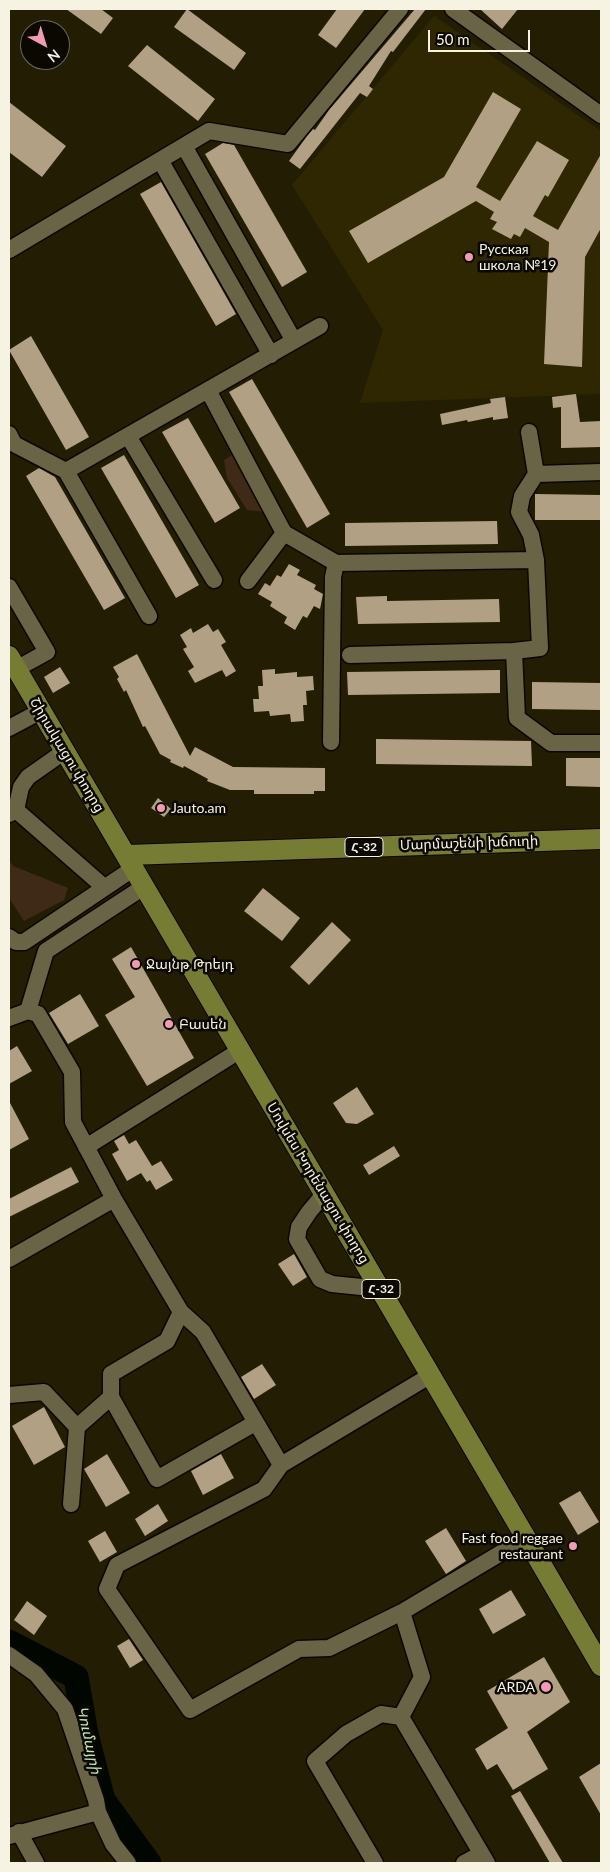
<!DOCTYPE html>
<html>
<head>
<meta charset="utf-8">
<style>
	body { margin:0 }
	#map { position:relative; width:610px; height:1872px; overflow:hidden; background:#231e03; font-family:Lato,sans-serif }
	canvas { display:block }
	.frame { position:absolute; inset:0; border:10px solid #f6f3e2; pointer-events:none }
	.north { position:absolute; left:20px; top:20px; width:50px; height:50px; box-sizing:border-box; background:#0a0801; border:1px solid #68665b; border-radius:50%; rotate:141deg; font-size:14px; font-weight:700; line-height:20px; text-align:center; color:#f6f3e2 }
	.north::after { content:''; display:block; margin:auto; width:18px; height:22px; background:#f19ab3; clip-path:polygon(50% 0,100% 100%,50% 72%,0 100%) }
	.scale { position:absolute; left:428px; top:30px; width:102px; height:22px; box-sizing:border-box; border:2px solid #f6f3e2; border-top:0; padding-left:6px; font-size:15px; line-height:18px; white-space:nowrap; color:#f6f3e2; -webkit-text-stroke:4px #0a0801; paint-order:stroke }
</style>
</head>
<body>
<div id="map">
<canvas width="610" height="1872"></canvas>
<div class="frame"></div>
<div class="north">N</div>
<div class="scale">50 m</div>
</div>
<script>
const c = document.querySelector('canvas').getContext('2d');
c.lineJoin = 'round';
function fill(path, color) {
  c.fillStyle = color;
  c.fill(path, 'evenodd');
}
function toPath(rows) {
  const path = new Path2D();
  for (const r of rows) {
    path.moveTo(r[0], r[1]);
    for (let i = 2; i < r.length; i += 2) path.lineTo(r[i], r[i + 1]);
  }
  return path;
}
function stroke(path, color, width, dash) {
  c.strokeStyle = color;
  c.lineWidth = width;
  c.lineCap = dash ? 'butt' : 'round';
  c.setLineDash(dash || []);
  c.stroke(path);
}
function drawText(font, color, halo, rows, align = 'center') {
  c.font = font + ' Lato,"Noto Sans Armenian",sans-serif';
  c.lineWidth = 5;
  c.setLineDash([]);
  c.textBaseline = 'middle';
  c.strokeStyle = halo;
  c.fillStyle = color;
  for (const [text, x, y, turn = 0] of rows) {
    c.save();
    c.translate(x, y);
    c.rotate((+turn || 0) * Math.PI / 180);
    c.textAlign = isNaN(turn) ? turn : align;
    if (halo) c.strokeText(text, 0, 0);
    c.fillText(text, 0, 0);
    c.restore();
  }
}
fill(toPath([
	[434,16,601,131,601,394,360,403,383,330,292,185]
]), '#2e2702');
fill(toPath([
	[240,450,266,512,247,510,227,478,224,460],
	[9,860,13,866,68,888,64,900,24,921,9,898]
]), '#3f2a18');
stroke(toPath([
	[9,1642,76,1677,86,1734,103,1800,149,1863]
]), '#010700', 25);
fill(toPath([
	[66,9,101,9,113,18,101,34],
	[187,9,246,53,234,70,174,27],
	[337,9,365,9,336,48,318,35],
	[415,9,426,9,393,52,391,51,369,86,373,89,367,97,360,93,300,169,289,161,307,136,313,129,315,130,329,110],
	[480,9,518,9,502,29],
	[147,45,215,99,198,121,128,66],
	[493,92,521,109,476,187,500,201,537,141,569,160,548,197,545,195,533,216,558,230,601,154,601,228,585,257,582,367,544,364,549,242,525,228,520,237,514,234,511,239,492,229,497,222,490,219,494,212,476,201,368,263,349,231,444,177],
	[9,102,66,146,42,177,9,152],
	[223,143,234,145,307,272,282,287,205,154],
	[161,182,236,314,216,326,140,194],
	[31,336,89,437,66,450,9,350],
	[252,379,330,514,307,528,229,392],
	[576,394,580,422,601,421,601,447,561,448,561,407,553,408,552,397],
	[505,397,508,418,493,420,493,417,468,422,467,420,442,425,440,414,491,403,490,399],
	[188,418,240,508,215,523,162,432],
	[124,455,199,585,176,598,101,468],
	[39,468,55,477,125,598,104,610,26,476],
	[535,494,601,495,601,520,535,520],
	[497,521,498,544,345,546,345,523],
	[289,564,300,570,297,575,316,585,314,589,323,594,320,609,314,606,307,618,303,616,295,630,284,623,287,617,270,606,272,602,258,594,265,583,270,586,277,575,281,577],
	[387,596,387,601,499,599,500,622,358,624,356,597],
	[208,624,213,632,218,629,226,642,221,645,236,671,226,677,222,670,195,683,188,671,194,667,183,649,187,647,180,635,191,628,193,633],
	[137,654,190,756,195,747,233,767,325,768,325,791,314,791,314,794,254,794,254,790,230,790,207,781,208,779,184,766,183,768,170,762,171,760,160,754,145,726,143,727,126,690,124,692,117,679,119,677,113,667],
	[60,667,70,683,53,693,44,677],
	[275,669,275,674,297,672,297,677,313,676,314,690,306,691,307,705,303,705,304,721,291,722,290,714,270,716,269,711,254,712,253,699,259,699,258,686,263,686,262,670],
	[500,670,500,693,348,695,347,672],
	[532,682,601,683,601,710,532,709],
	[376,739,531,741,532,766,376,764],
	[566,758,601,758,601,787,566,786],
	[158,798,171,809,164,817,151,808],
	[263,888,300,918,282,941,244,911],
	[332,922,351,940,309,985,290,967],
	[131,947,194,1058,147,1086,105,1015,135,997,112,959],
	[80,994,99,1026,68,1044,49,1013],
	[17,1046,32,1071,9,1084,9,1051],
	[357,1087,374,1114,357,1124,346,1123,333,1103],
	[9,1101,29,1139,9,1150],
	[124,1135,129,1144,136,1140,152,1166,161,1161,173,1180,156,1190,150,1180,147,1182,141,1173,127,1181,112,1154,119,1150,114,1141],
	[394,1146,400,1156,369,1175,363,1165],
	[71,1167,79,1182,9,1217,9,1199],
	[294,1254,307,1277,293,1286,278,1264],
	[262,1364,276,1385,254,1399,241,1377],
	[44,1407,65,1447,34,1465,12,1426],
	[107,1454,130,1493,106,1507,84,1469],
	[221,1454,234,1478,203,1495,191,1471],
	[580,1491,599,1522,578,1535,559,1503],
	[158,1504,168,1521,145,1536,135,1519],
	[446,1528,466,1561,446,1574,425,1541],
	[105,1531,117,1552,100,1562,88,1541],
	[511,1590,526,1615,493,1634,479,1609],
	[27,1601,47,1616,34,1635,14,1620],
	[129,1639,143,1660,130,1668,117,1646],
	[544,1657,570,1702,527,1732,548,1769,513,1790,497,1764,487,1770,475,1749,508,1728,487,1691],
	[601,1763,601,1815,579,1777],
	[520,1791,563,1863,550,1863,511,1796]
]), '#b2a084');
const minor = toPath([
	[453,9,601,115],
	[184,146,294,341],
	[160,160,271,355],
	[9,250,209,131,288,144,400,9],
	[208,390,284,533,336,563,536,560],
	[529,432,536,474,601,472],
	[9,434,14,444,66,471,149,616],
	[128,436,214,580],
	[66,471,320,326],
	[536,474,522,496,519,512,531,535,536,560,540,648,514,651,517,718,551,743,601,743],
	[248,581,284,533],
	[9,587,47,652,16,669],
	[350,655,514,651],
	[9,728,41,711],
	[331,742,333,577,336,563],
	[16,810,104,887],
	[9,814,16,810,21,787,28,777,65,751],
	[9,937,16,942,24,942,134,868],
	[28,1011,46,951,145,886],
	[9,1018,28,1011,38,1014,72,1072,73,1122,114,1199,181,1312,203,1332,281,1465],
	[86,1147,239,1051],
	[324,1194,309,1212,299,1227,297,1239,320,1279,332,1284,381,1289],
	[9,1259,114,1199],
	[431,1375,281,1465,264,1489,117,1565,107,1589,190,1710,299,1649,329,1648,402,1612,526,1538],
	[9,1395,44,1392,77,1427],
	[111,1397,157,1479,255,1423],
	[71,1504,77,1427,111,1397,111,1374,167,1341,181,1312],
	[402,1612,422,1677,401,1717,487,1863],
	[9,1655,36,1674,65,1709,96,1800,98,1812,113,1844,128,1863],
	[19,1832,36,1863],
	[9,1836,98,1812],
	[375,1863,315,1761,346,1734,381,1714,401,1717],
	[464,1863,481,1854]
]);
const major = toPath([
	[9,656,601,1666],
	[127,855,601,839]
]);
stroke(minor, '#0d0700', 19);
stroke(major, '#0d0700', 22);
stroke(minor, '#6a6447', 16);
stroke(major, '#767c34', 20);
for (const [x, y, r, color] of [
	[469,257,5,"#f19ab3"],
	[161,808,5,"#f19ab3"],
	[136,964,5,"#f19ab3"],
	[169,1024,5,"#f19ab3"],
	[573,1546,5,"#f19ab3"],
	[546,1687,6,"#f19ab3"]
]) {
  const dot = new Path2D();
  dot.arc(x, y, r, 0, 2 * Math.PI);
  c.fillStyle = color;
  c.fill(dot);
  stroke(dot, '#0a0801', 2);
}
for (const [x, y, w] of [
	[364,847,38],
	[381,1289,38]
]) {
  const box = new Path2D();
  box.roundRect(x - w / 2, y - 9.5, w, 19, 4);
  c.fillStyle = '#0a0801';
  c.fill(box);
  stroke(box, '#f6f3e2', 1);
}
drawText('bold 12px', '#f6f3e2', null, [
	["Հ-32",364,847],
	["Հ-32",381,1289]
]);
drawText('14px', '#f6f3e2', '#0a0801', [
	["Русская",479,249],
	["школа №19",479,265],
	["Jauto.am",171,808],
	["Ջայնթ Թրեյդ",146,964],
	["Բասեն",179,1024],
	["Fast food reggae",563,1538,"right"],
	["restaurant",563,1554,"right"],
	["ARDA",535,1687,"right"]
], 'left');
drawText('14px', '#f6f3e2', '#0a0801', [
	["Շիրակացու փողոց",67,755,59],
	["Մարմաշենի խճուղի",469,843,-2],
	["Մովսես Խորենացու փողոց",318,1183,59]
]);
drawText('italic 15px', '#c2e4b4', '#0a0801', [
	["Կումայրի",89,1740,78]
]);
</script>
</body>
</html>
